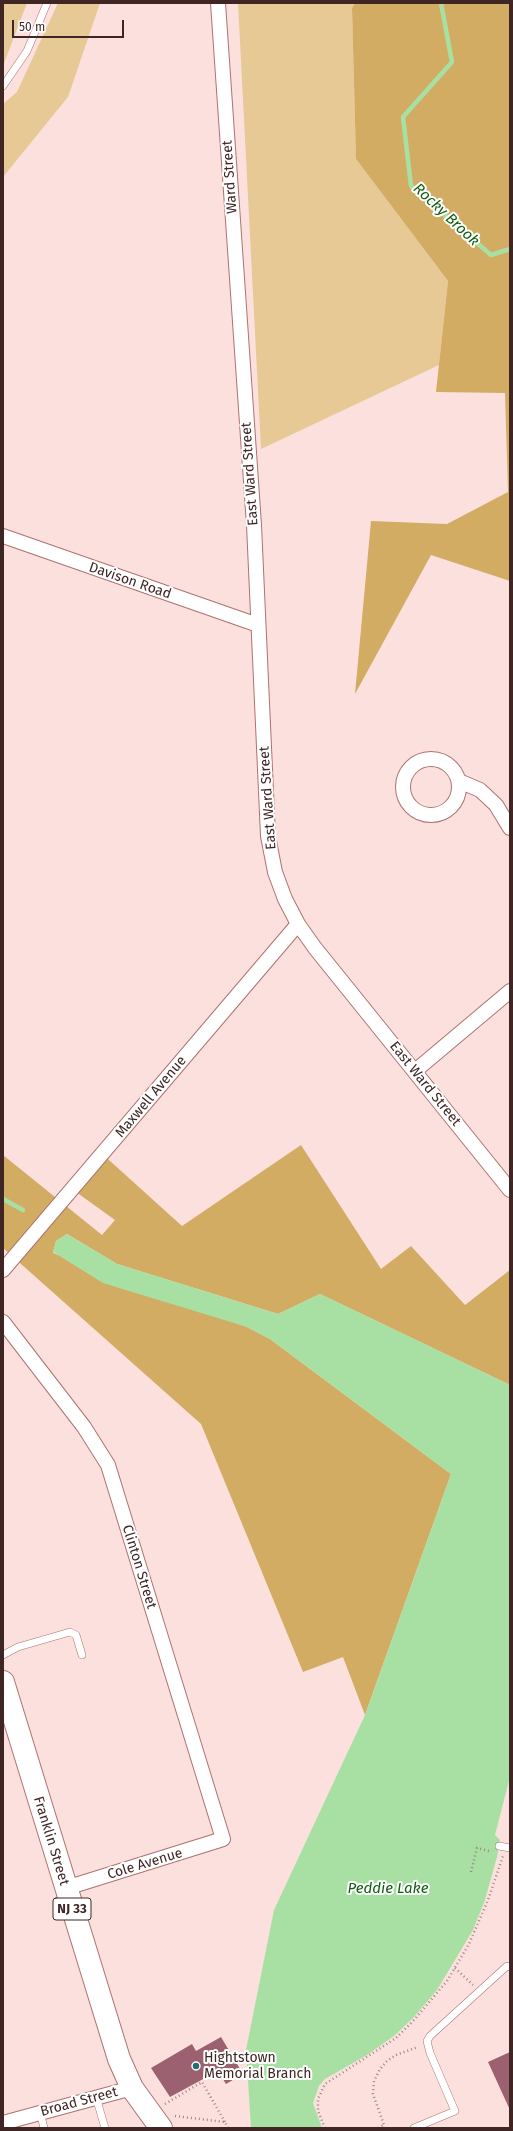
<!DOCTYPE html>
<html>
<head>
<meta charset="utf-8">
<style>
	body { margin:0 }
	#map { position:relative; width:513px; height:2131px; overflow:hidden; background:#fce0de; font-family:"Fira Sans",sans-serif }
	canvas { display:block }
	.frame { position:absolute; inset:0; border:4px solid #3f2625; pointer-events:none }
	.scale { position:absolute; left:12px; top:20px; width:112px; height:18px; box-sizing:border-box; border:2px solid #3f2625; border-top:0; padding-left:5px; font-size:12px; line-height:14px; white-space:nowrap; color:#3f2625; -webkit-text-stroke:3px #fff; paint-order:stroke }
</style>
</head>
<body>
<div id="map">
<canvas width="513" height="2131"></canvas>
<div class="frame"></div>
<div class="scale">50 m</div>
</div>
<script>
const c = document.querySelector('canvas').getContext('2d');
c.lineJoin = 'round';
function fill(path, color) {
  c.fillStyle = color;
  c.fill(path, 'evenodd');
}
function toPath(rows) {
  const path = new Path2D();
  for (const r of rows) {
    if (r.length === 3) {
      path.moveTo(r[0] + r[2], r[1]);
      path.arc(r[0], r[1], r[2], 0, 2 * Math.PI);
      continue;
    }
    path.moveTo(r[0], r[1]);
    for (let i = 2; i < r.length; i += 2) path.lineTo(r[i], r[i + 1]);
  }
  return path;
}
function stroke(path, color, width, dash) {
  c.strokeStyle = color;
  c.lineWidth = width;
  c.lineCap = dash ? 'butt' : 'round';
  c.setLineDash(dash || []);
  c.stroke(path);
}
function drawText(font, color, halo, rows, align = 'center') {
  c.font = font + ' "Fira Sans",sans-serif';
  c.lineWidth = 4;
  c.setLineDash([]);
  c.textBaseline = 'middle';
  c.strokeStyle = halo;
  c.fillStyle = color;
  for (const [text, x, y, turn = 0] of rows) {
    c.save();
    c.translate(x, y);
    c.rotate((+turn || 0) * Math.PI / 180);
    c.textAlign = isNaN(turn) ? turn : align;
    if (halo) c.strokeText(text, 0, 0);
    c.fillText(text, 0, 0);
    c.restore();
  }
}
fill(toPath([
	[3,3,27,3,3,66],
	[58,3,100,3,68,97,3,177,3,104,17,92],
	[238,3,355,3,352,8,356,159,448,281,439,365,261,449]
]), '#e6c994');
fill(toPath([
	[355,3,510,3,510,581,431,555,355,694,371,521,447,524,508,492,505,393,436,392,448,281,356,159,352,8],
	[301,1145,381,1269,411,1246,465,1305,510,1270,510,1385,320,1294,278,1314,117,1264,67,1234,56,1241,53,1253,247,1327,270,1339,451,1474,365,1715,343,1657,303,1672,201,1424,3,1248,3,1155,102,1235,115,1220,69,1187,99,1151,182,1226]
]), '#d2ac63');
fill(toPath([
	[67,1234,117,1264,278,1314,320,1294,510,1385,510,1777,495,1835,500,1840,497,1857,485,1900,473,1930,437,1990,414,2017,394,2036,367,2055,325,2079,319,2086,313,2103,322,2128,251,2128,246,2050,274,1910,365,1715,451,1474,270,1339,247,1327,103,1283,53,1252,56,1241]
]), '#a8e0a3');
stroke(toPath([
	[441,3,452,62,403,117,411,186,491,255,510,249],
	[3,1199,23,1210]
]), '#a8e0a3', 4.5);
fill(toPath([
	[221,2037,243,2074,226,2084,218,2071,170,2097,151,2068,192,2044,196,2051],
	[510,2052,510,2110,488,2062]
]), '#9b6170');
const service = toPath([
	[3,86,27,51,47,3],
	[3,1655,18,1647,70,1632,76,1635,82,1655],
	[499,1846,510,1848],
	[96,2097,105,2128],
	[40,2112,44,2128],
	[414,2128,455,2111,430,2053,427,2041,430,2036,507,1966,510,1967]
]);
const minor = toPath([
	[218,3,254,525,268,836,275,872,285,899,298,924,315,948,510,1190],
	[3,536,258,625],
	[431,787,28],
	[459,781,480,790,496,805,510,828],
	[415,1071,510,991],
	[3,1270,298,924],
	[3,1322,84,1427,108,1465,223,1839,66,1888],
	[3,2123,132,2088]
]);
const primary = toPath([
	[3,1682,119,2059,132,2088,161,2128]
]);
stroke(service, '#ae716f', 8);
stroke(minor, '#ae716f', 16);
stroke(primary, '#ae716f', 24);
stroke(toPath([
	[471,1872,477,1848,489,1851],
	[455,1968,473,1985],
	[165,2104,202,2082,225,2122],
	[175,2116,225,2122,228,2128],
	[325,2128,318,2111,318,2099,325,2084,396,2038,414,2020,447,1981,469,1944,488,1900,503,1856],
	[378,2128,384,2125],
	[385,2128,373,2094,374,2081,380,2069,387,2061,396,2055,418,2047]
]), '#9f8483', 2.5, [1, 3]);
stroke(service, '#fff', 7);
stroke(minor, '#fff', 14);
stroke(primary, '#fff', 22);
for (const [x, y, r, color] of [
	[196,2066,4,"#236e74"]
]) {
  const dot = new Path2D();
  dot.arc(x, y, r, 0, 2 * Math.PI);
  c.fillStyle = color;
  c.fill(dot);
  stroke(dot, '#fff', 1.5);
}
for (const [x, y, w] of [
	[72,1909,38]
]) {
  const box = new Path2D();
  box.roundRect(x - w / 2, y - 11, w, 22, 3);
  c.fillStyle = '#fff';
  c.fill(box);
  stroke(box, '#3f2625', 1);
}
drawText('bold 13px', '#3f2625', null, [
	["NJ 33",72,1909]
]);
drawText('14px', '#3f2625', '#fff', [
	["Ward Street",230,177,-94],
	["East Ward Street",250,474,-94],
	["Davison Road",130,581,19],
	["East Ward Street",268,798,-94],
	["East Ward Street",425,1084,51],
	["Maxwell Avenue",151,1097,-50],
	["Clinton Street",139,1567,73],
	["Franklin Street",51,1841,73],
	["Cole Avenue",145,1864,-17],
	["Broad Street",79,2102,-15]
]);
drawText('14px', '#3f2625', '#fff', [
	["Hightstown",204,2058],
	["Memorial Branch",204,2074]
], 'left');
drawText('italic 15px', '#0f5d0d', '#fff', [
	["Rocky Brook",446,215,43],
	["Peddie Lake",388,1889]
]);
</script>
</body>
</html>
